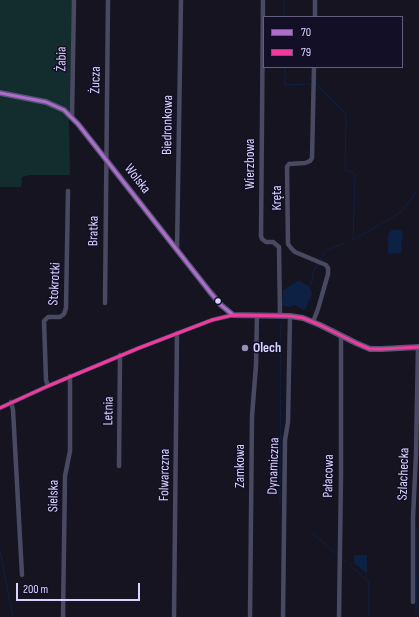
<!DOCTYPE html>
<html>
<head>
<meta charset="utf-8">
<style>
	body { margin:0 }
	#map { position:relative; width:419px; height:617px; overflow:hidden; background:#161421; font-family:"Sofia Sans Condensed",sans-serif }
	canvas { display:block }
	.legend { position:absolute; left:263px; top:16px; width:140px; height:52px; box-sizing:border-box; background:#130f26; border:1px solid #625e7d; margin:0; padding:5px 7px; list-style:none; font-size:12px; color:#d9d4ff }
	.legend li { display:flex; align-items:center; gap:8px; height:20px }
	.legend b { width:20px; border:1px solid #625e7d }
	.scale { position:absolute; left:16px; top:583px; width:124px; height:18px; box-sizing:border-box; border:2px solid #d9d4ff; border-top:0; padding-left:5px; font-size:12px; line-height:14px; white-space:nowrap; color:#d9d4ff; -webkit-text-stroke:3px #130f26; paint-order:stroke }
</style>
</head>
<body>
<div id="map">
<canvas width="419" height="617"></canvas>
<ul class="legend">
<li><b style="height:5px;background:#b06ccc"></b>70</li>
<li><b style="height:5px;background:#f13a9d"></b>79</li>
</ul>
<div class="scale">200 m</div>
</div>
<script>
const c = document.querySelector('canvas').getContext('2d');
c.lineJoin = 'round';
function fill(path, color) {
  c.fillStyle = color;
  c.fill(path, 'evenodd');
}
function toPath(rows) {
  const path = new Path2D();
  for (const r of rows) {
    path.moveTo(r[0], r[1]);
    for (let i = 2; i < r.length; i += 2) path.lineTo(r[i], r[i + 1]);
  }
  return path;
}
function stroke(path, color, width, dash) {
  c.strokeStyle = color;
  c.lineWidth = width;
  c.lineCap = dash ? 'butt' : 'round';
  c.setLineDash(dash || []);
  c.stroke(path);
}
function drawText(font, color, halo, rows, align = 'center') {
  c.font = font + ' "Sofia Sans Condensed",sans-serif';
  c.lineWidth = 3;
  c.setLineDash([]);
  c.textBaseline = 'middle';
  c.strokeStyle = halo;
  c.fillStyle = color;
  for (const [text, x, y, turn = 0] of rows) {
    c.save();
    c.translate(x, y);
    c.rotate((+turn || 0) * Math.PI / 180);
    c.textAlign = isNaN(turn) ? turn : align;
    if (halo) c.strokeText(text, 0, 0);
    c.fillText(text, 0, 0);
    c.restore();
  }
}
fill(toPath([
	[0,0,72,0,71,106,69,118,70,175,31,175,22,177,21,187,0,187]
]), '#132c2d');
fill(toPath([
	[392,230,400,230,402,231,403,240,401,241,402,251,400,253,390,254,388,253,388,234],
	[298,281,300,281,309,287,311,291,312,294,306,308,304,310,295,305,288,307,282,305,283,290],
	[354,555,367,555,367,572,366,573,354,563]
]), '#0d2144');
stroke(toPath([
	[284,0,284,17],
	[285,67,285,85,310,84],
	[316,78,316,84,346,114,345,170,353,172,355,175,353,240,401,212,417,191],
	[320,260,325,251,344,243],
	[308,288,313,280,312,274,318,264],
	[280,505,281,321],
	[417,527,417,550],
	[311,532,338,555],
	[0,551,13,617],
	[342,558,346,562],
	[350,565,369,582,369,617],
	[416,617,417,558,417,551,419,550]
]), '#0d2144', 1);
stroke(toPath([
	[263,0,261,236,262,239,266,242,273,242,279,247,280,316],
	[315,17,315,0],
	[72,118,74,0],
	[177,250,181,0],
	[105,303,108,0],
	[313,322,318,309,328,274,328,268,326,265,295,252,291,248,288,244,287,167,289,164,305,163,310,161,312,158,314,67],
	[48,386,46,380,44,321,48,317,60,317,64,314,66,308,68,191],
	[11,402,13,410,22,575],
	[0,408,48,386,139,348,212,320,233,315],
	[119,466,120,355],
	[413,602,413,518,416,454,418,347],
	[63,617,65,476,70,451,70,376],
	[174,617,177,333],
	[250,617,252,416,256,365,257,316],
	[283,617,285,440,288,422,290,316],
	[339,617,341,475,341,335]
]), '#4a4962', 4.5);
stroke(toPath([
	[0,93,46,102,64,110,78,124,210,292,221,305,233,315,290,316,303,318,320,325,356,343,370,349,382,349,419,347]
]), '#575674', 6);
stroke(toPath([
	[0,93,46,102,64,110,78,124,210,292,221,305,233,315]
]), '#b06ccc', 3);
stroke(toPath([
	[0,408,48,386,139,348,212,320,233,315,290,316,303,318,320,325,356,343,370,349,382,349,419,347]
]), '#f13a9d', 3);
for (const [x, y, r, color] of [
	[218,301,3.5,"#d9d4ff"],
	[245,348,4,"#9591b1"]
]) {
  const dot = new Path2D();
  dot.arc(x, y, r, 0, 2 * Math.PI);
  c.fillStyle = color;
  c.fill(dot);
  stroke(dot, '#130f26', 1.5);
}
drawText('14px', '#d9d4ff', '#130f26', [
	["Żabia",62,59,-89],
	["Żucza",96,80,-89],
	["Biedronkowa",168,125,-89],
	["Wierzbowa",250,164,-90],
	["Wolska",137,179,52],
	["Kręta",277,198,-90],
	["Bratka",94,231,-89],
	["Stokrotki",55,284,-87],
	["Letnia",109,411,-89],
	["Zamkowa",240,466,-90],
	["Dynamiczna",274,466,-88],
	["Szlachecka",404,474,-88],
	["Folwarczna",165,475,-89],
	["Pałacowa",329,476,-89],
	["Sielska",54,496,-89]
]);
drawText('bold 14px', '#d9d4ff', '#130f26', [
	["Olech",253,348]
], 'left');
</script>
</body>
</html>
